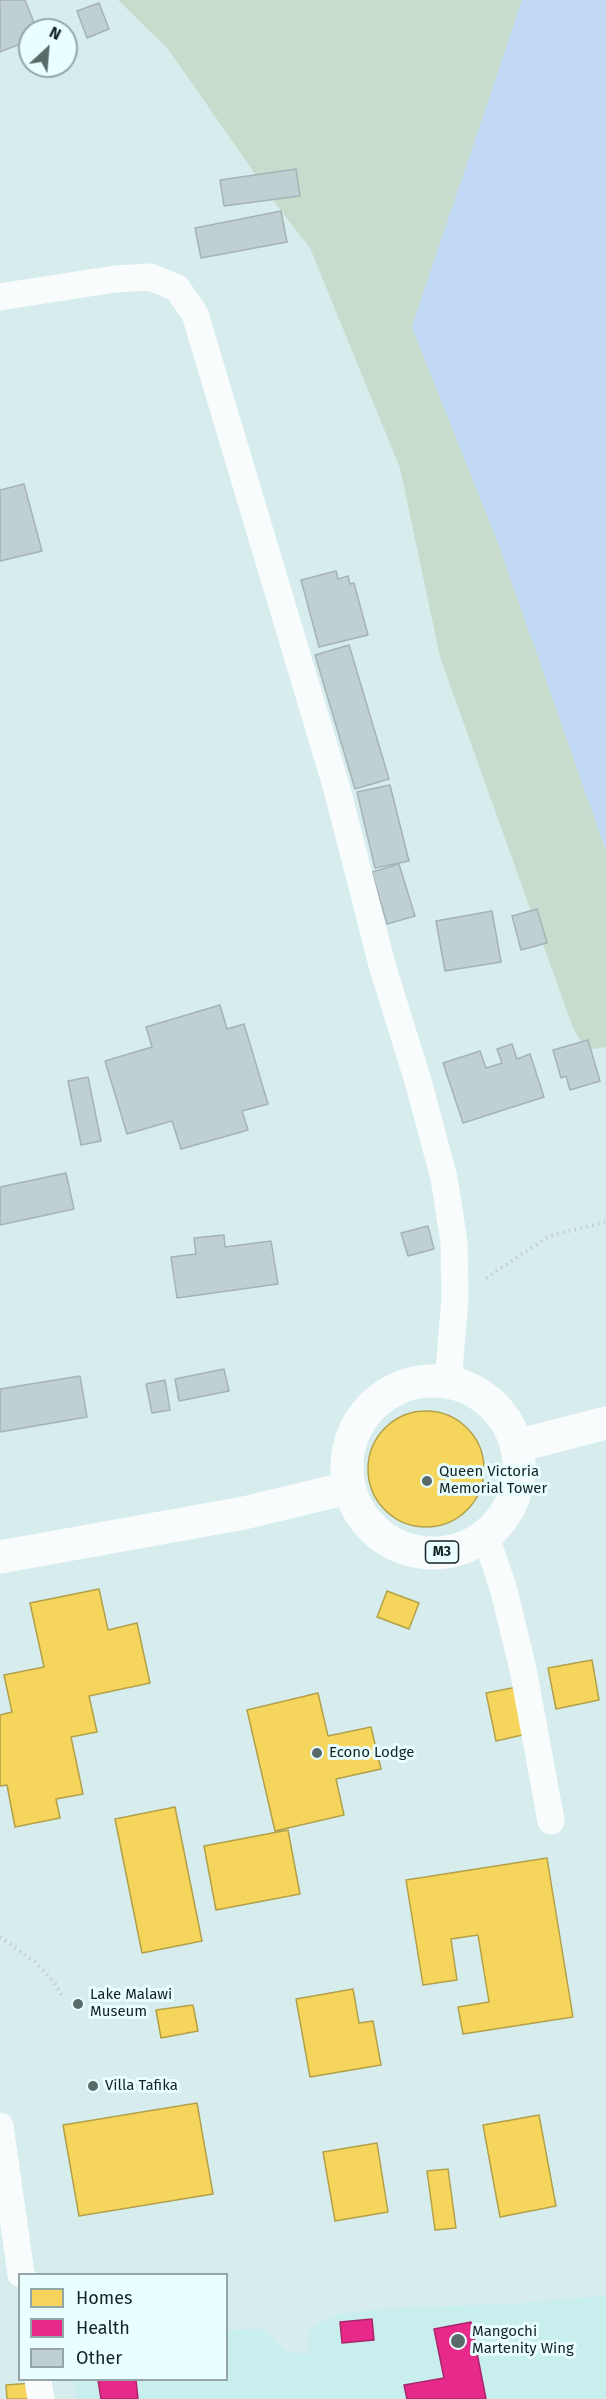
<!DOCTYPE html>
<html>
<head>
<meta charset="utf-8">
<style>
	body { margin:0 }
	#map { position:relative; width:606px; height:2399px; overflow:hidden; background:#d7eded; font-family:"Fira Sans",sans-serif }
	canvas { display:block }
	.legend { position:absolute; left:18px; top:2273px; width:210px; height:108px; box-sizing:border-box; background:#e8feff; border:2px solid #94a6a7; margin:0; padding:8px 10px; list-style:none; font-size:18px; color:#152323 }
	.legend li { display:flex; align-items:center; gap:12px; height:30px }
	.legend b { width:30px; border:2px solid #94a6a7 }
	.north { position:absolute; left:18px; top:18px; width:60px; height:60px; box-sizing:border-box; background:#e8feff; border:2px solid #94a6a7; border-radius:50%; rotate:26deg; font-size:16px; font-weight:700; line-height:24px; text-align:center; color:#152323 }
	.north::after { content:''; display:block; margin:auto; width:21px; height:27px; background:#596a6a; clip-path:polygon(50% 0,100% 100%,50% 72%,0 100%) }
</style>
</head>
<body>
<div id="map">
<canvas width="606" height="2399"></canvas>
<ul class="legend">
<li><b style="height:16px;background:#f6d55c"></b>Homes</li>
<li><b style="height:16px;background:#e7298a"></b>Health</li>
<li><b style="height:16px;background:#c0cfd2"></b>Other</li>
</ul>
<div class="north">N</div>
</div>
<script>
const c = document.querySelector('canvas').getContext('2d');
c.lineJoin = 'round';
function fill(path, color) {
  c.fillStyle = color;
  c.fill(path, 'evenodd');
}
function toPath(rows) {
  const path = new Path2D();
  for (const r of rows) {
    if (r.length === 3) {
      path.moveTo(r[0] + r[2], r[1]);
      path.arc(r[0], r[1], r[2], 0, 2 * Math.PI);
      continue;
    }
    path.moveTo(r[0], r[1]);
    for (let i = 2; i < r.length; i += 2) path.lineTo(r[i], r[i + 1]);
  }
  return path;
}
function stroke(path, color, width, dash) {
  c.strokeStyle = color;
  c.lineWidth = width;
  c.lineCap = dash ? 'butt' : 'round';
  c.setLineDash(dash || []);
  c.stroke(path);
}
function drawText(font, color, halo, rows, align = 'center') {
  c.font = font + ' "Fira Sans",sans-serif';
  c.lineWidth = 6;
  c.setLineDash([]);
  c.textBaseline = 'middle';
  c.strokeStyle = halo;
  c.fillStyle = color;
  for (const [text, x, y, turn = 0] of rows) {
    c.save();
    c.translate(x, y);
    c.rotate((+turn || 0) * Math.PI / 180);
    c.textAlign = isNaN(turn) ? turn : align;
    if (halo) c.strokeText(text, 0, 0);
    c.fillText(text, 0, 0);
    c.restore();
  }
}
fill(toPath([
	[606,2296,606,2399,77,2399,74,2380,226,2380,227,2330,263,2329,287,2352,309,2354,309,2329,338,2314,383,2309,521,2303]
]), '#c9eeee');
fill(toPath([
	[118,0,522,0,412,327,498,543,606,851,606,1047,586,1050,573,1028,440,657,400,468,310,248,281,211,168,49]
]), '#c7dccd');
fill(toPath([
	[522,0,606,0,606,851,498,543,412,327]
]), '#c1d9f4');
const homes = toPath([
	[426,1469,58],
	[99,1589,108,1630,137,1623,150,1683,89,1696,97,1732,71,1737,83,1794,56,1799,60,1818,15,1827,7,1785,0,1786,0,1715,12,1712,4,1675,44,1667,30,1603,99,1589],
	[387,1591,419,1603,409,1629,377,1617,387,1591],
	[592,1660,599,1700,556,1709,548,1668,592,1660],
	[517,1687,527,1734,496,1741,486,1693,517,1687],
	[318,1693,328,1736,371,1727,381,1769,336,1779,344,1815,275,1831,247,1710,318,1693],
	[175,1807,202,1941,142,1953,115,1819,175,1807],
	[288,1830,300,1894,216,1910,204,1846,288,1830],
	[547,1858,573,2017,463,2034,458,2007,489,2002,478,1935,451,1939,457,1980,423,1985,406,1880,547,1858],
	[353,1989,359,2023,373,2021,381,2065,310,2077,296,1999,353,1989],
	[193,2005,198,2031,161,2038,156,2010,193,2005],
	[197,2103,213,2194,79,2216,63,2125,197,2103],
	[539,2115,556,2206,500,2217,483,2125,539,2115],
	[377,2143,388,2212,335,2221,323,2152,377,2143],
	[448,2169,456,2228,435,2230,427,2171,448,2169],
	[33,2383,34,2399,7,2399,6,2385,33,2383]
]);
fill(homes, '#f6d55c');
stroke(homes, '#b2a04b', 1.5);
const health = toPath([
	[372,2319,374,2340,342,2343,340,2322,372,2319],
	[471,2322,486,2399,407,2399,404,2385,444,2378,434,2329,471,2322],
	[98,2380,136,2380,138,2399,101,2399,98,2380]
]);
fill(health, '#e7298a');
stroke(health, '#a8276b', 1.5);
const building = toPath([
	[0,0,25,0,37,30,30,30,30,40,0,52,0,0],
	[99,3,109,29,87,38,77,11,99,3],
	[296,169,300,196,224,206,220,180,296,169],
	[281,211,287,242,201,258,195,228,281,211],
	[24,484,42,551,0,561,0,490,24,484],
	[336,571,338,579,348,576,350,584,354,583,368,635,319,647,301,580,336,571],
	[349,645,389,779,355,789,315,655,349,645],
	[390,785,409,861,375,868,357,792,390,785],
	[399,864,415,916,387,924,372,872,399,864],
	[537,909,547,943,521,950,512,916,537,909],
	[492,911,501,962,445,971,436,921,492,911],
	[220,1005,227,1029,244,1024,268,1104,242,1111,248,1130,181,1149,172,1121,127,1134,105,1061,152,1047,146,1027,220,1005],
	[588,1040,600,1081,570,1090,566,1076,561,1078,553,1050,588,1040],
	[512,1044,517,1059,530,1054,544,1097,463,1123,443,1063,480,1051,486,1068,502,1063,497,1049,512,1044],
	[88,1077,101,1141,81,1145,68,1081,88,1077],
	[66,1173,74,1209,0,1225,0,1187,66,1173],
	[428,1226,434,1249,408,1256,401,1233,428,1226],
	[224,1235,225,1247,271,1241,278,1284,177,1298,171,1257,196,1254,194,1238,224,1235],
	[224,1369,229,1391,179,1401,175,1379,224,1369],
	[80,1376,87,1417,0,1432,0,1389,80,1376],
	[165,1380,170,1410,152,1413,146,1384,165,1380]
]);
fill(building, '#c0cfd2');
stroke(building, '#a4b3b6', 1.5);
stroke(toPath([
	[486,1278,549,1236,606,1222],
	[0,1937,35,1962,54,1982,64,1999]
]), '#c6cccc', 4, [1.5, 4.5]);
stroke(toPath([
	[0,297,115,279,150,277,177,288,195,314,337,789,382,965,418,1081,444,1178,454,1242,455,1298,448,1382],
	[486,1537,503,1587,523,1669,551,1821],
	[0,2126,21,2274],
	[38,2380,41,2399]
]), '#f9fcfc', 27);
stroke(toPath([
	[433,1467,86],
	[517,1446,606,1423],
	[0,1557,244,1513,348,1488]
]), '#f9fcfc', 33);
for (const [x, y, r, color] of [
	[427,1481,6,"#596a6a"],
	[317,1753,6,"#596a6a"],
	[78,2004,6,"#596a6a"],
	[93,2086,6,"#596a6a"],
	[458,2341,8,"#596a6a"]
]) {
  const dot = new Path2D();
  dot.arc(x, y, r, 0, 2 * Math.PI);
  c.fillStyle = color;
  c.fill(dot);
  stroke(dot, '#e8feff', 2);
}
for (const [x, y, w] of [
	[442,1552,33]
]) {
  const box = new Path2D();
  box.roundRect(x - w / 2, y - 11, w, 22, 4.5);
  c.fillStyle = '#e8feff';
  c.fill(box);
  stroke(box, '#152323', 1.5);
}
drawText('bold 14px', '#152323', null, [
	["M3",442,1552]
]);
drawText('15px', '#152323', '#e8feff', [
	["Queen Victoria",439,1472],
	["Memorial Tower",439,1489],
	["Econo Lodge",329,1753],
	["Lake Malawi",90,1995],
	["Museum",90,2012],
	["Villa Tafika",105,2086],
	["Mangochi",472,2332],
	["Martenity Wing",472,2349]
], 'left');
</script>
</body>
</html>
